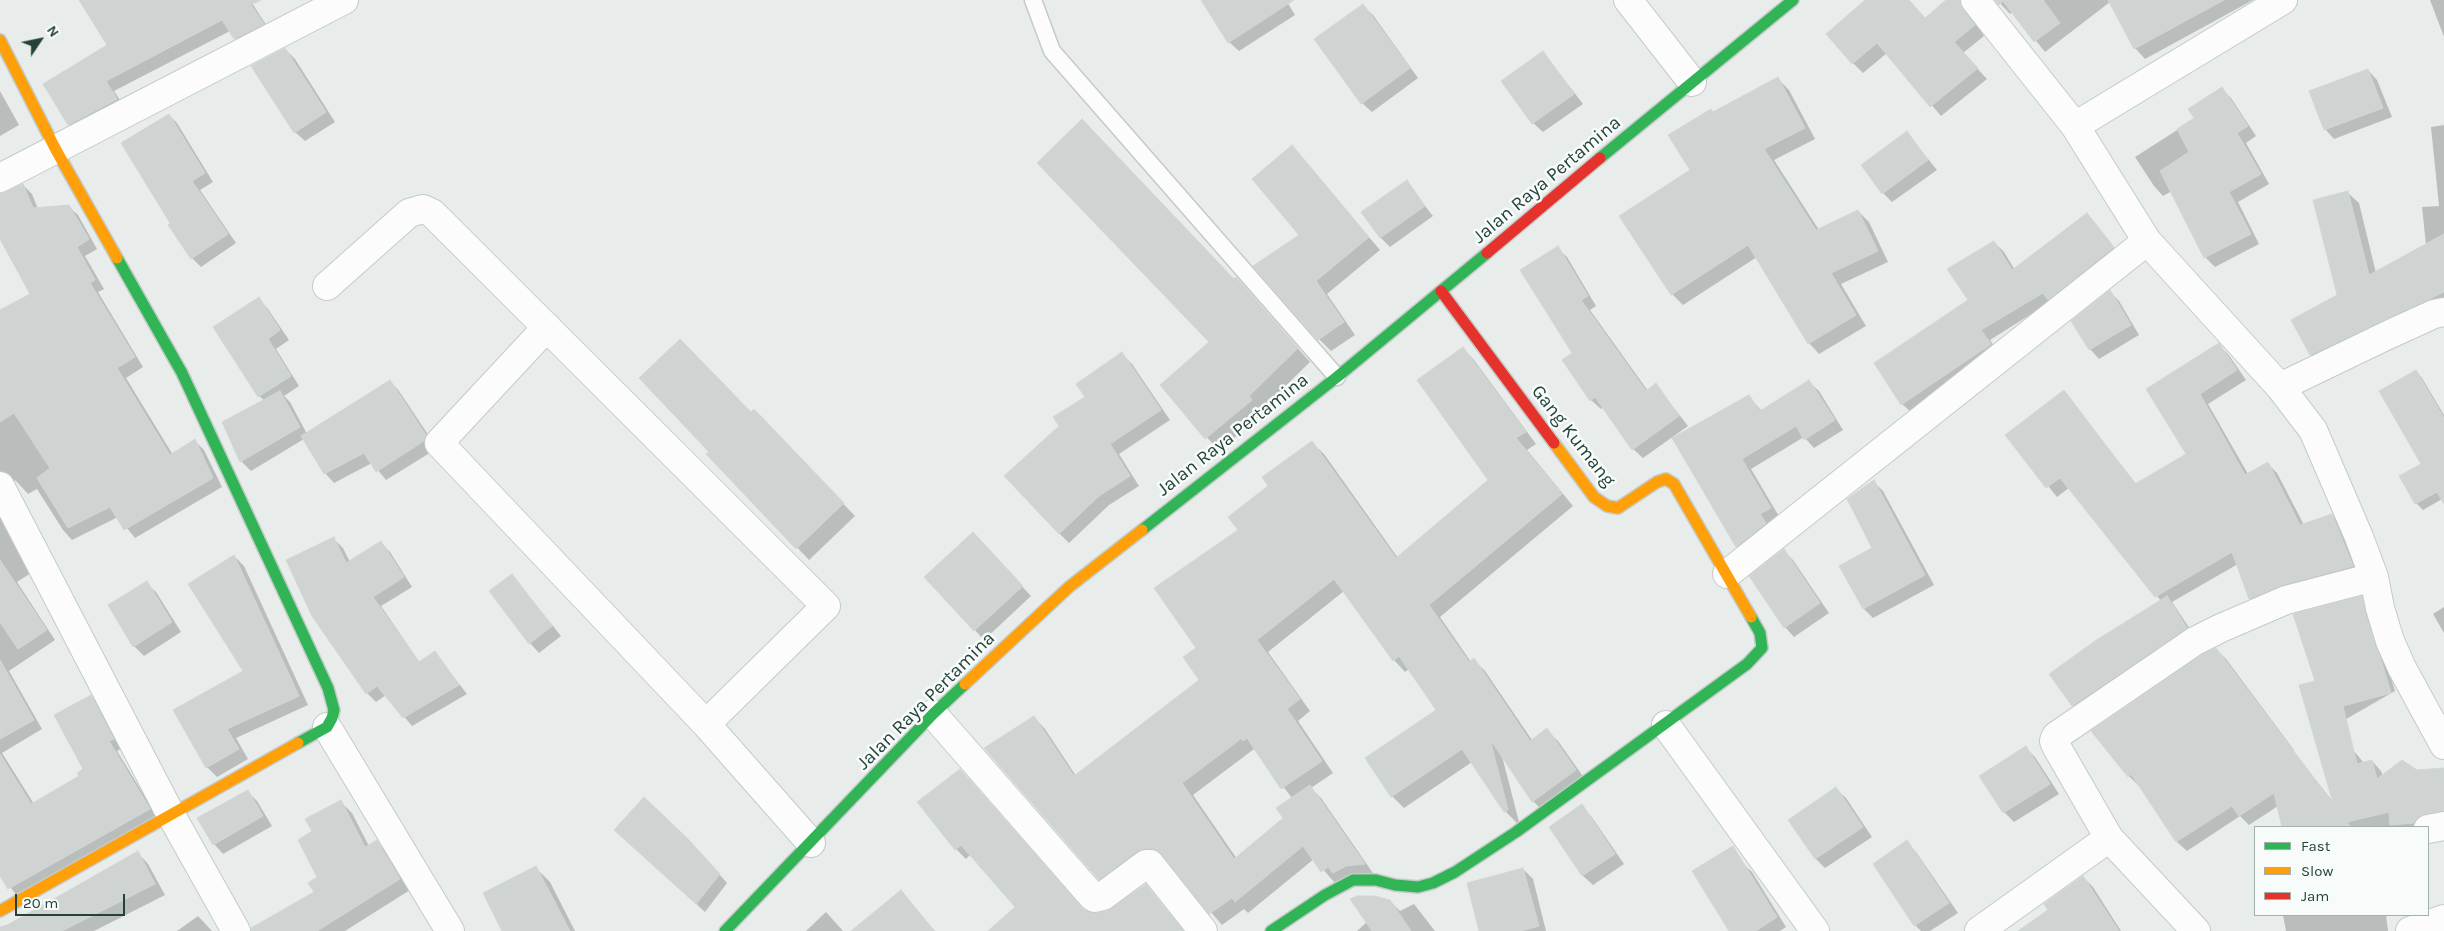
<!DOCTYPE html>
<html>
<head>
<meta charset="utf-8">
<style>
	body { margin:0 }
	#map { position:relative; width:2444px; height:931px; overflow:hidden; background:#e8edeb; font-family:Karla,sans-serif }
	canvas { display:block }
	.legend { position:absolute; left:2254px; top:826px; width:175px; height:90px; box-sizing:border-box; background:#f7fbf9; border:1px solid #a3b1ad; margin:0; padding:6px 9px; list-style:none; font-size:15px; color:#24423a }
	.legend li { display:flex; align-items:center; gap:10px; height:25px }
	.legend b { width:25px; border:1px solid #a3b1ad }
	.north { position:absolute; left:15px; top:15px; width:50px; height:50px; -webkit-text-stroke:4px #f7fbf9; paint-order:stroke; rotate:56deg; font-size:14px; font-weight:700; line-height:20px; text-align:center; color:#24423a }
	.north::after { content:''; display:block; margin:auto; width:18px; height:22px; background:#24423a; clip-path:polygon(50% 0,100% 100%,50% 72%,0 100%) }
	.scale { position:absolute; left:15px; top:894px; width:110px; height:22px; box-sizing:border-box; border:2px solid #24423a; border-top:0; padding-left:6px; font-size:15px; line-height:18px; white-space:nowrap; color:#24423a; -webkit-text-stroke:4px #f7fbf9; paint-order:stroke }
</style>
</head>
<body>
<div id="map">
<canvas width="2444" height="931"></canvas>
<ul class="legend">
<li><b style="height:6px;background:#30b455"></b>Fast</li>
<li><b style="height:6px;background:#ff9f0a"></b>Slow</li>
<li><b style="height:6px;background:#e5322d"></b>Jam</li>
</ul>
<div class="north">N</div>
<div class="scale">20 m</div>
</div>
<script>
const c = document.querySelector('canvas').getContext('2d');
c.lineJoin = 'round';
function fill(path, color) {
  c.fillStyle = color;
  c.fill(path, 'evenodd');
}
function toPath(rows) {
  const path = new Path2D();
  for (const r of rows) {
    path.moveTo(r[0], r[1]);
    for (let i = 2; i < r.length; i += 2) path.lineTo(r[i], r[i + 1]);
  }
  return path;
}
function stroke(path, color, width, dash) {
  c.strokeStyle = color;
  c.lineWidth = width;
  c.lineCap = dash ? 'butt' : 'round';
  c.setLineDash(dash || []);
  c.stroke(path);
}
function drawText(font, color, halo, rows, align = 'center') {
  c.font = font + ' Karla,sans-serif';
  c.lineWidth = 5;
  c.setLineDash([]);
  c.textBaseline = 'middle';
  c.strokeStyle = halo;
  c.fillStyle = color;
  for (const [text, x, y, turn = 0] of rows) {
    c.save();
    c.translate(x, y);
    c.rotate((+turn || 0) * Math.PI / 180);
    c.textAlign = isNaN(turn) ? turn : align;
    if (halo) c.strokeText(text, 0, 0);
    c.fillText(text, 0, 0);
    c.restore();
  }
}
fill(toPath([
	[80,0,250,0,272,34,245,48,230,31,114,91,125,108,79,134,69,124,109,46],
	[1203,0,1286,0,1295,15,1239,51,1229,42],
	[1867,0,1909,0,1925,19,1948,0,1974,0,1969,13,1984,36,1963,53,1987,79,1941,116,1887,53,1863,73,1853,63],
	[1997,0,2253,0,2145,59,2135,48,2110,2,2045,52,2013,12,2010,14],
	[2430,0,2444,0,2444,37],
	[1363,6,1373,15,1418,78,1372,112,1362,103],
	[285,49,295,59,335,122,305,141,295,132],
	[1543,52,1583,104,1543,132,1533,123],
	[2368,70,2377,80,2392,117,2334,139,2325,129],
	[1778,79,1789,90,1815,139,1774,160,1819,230,1858,211,1869,222,1888,262,1841,284,1866,326,1819,354,1809,343,1757,257,1683,305,1672,294,1691,171,1711,110,1714,113],
	[2222,89,2231,98,2256,136,2246,143,2269,184,2238,202,2259,244,2215,267,2205,257,2172,191,2163,196,2154,186,2135,157,2196,118],
	[0,91,19,125,0,136],
	[169,115,177,123,213,182,200,190,236,243,201,267,192,258,170,225,172,224],
	[2444,125,2444,309,2322,366,2311,354,2338,296,2347,192,2359,203,2376,273,2426,245,2422,207,2439,206,2431,127],
	[1907,133,1937,170,1892,202,1883,193],
	[1292,147,1380,250,1327,294,1355,335,1331,351,1319,339,1301,235],
	[1406,182,1433,216,1390,247,1381,238],
	[23,185,32,194,38,209,68,206,78,215,97,249,85,256,104,289,98,292,143,367,126,378,173,455,195,441,204,450,222,487,135,538,118,517,72,540,63,530,37,489,28,494,16,481,10,479,0,483,0,311,32,295,0,239,0,195],
	[2087,215,2122,257,1990,340,1999,354,1912,413,1902,404,1969,300,1994,242,2004,252,2015,270],
	[1557,248,1567,257,1596,306,1590,310,1648,391,1656,385,1688,426,1643,458,1633,449,1603,407,1601,409,1591,400,1573,353],
	[1236,279,1310,362,1261,410,1264,413,1219,451,1161,385,1211,342],
	[2110,292,2119,301,2139,335,2099,359,2090,349],
	[259,299,268,309,289,340,276,349,299,386,284,396,290,402,307,434,390,381,399,391,435,445,433,451,386,480,372,463,334,483,325,473,304,439,251,471,241,461,224,423,265,401,259,396],
	[2218,344,2228,354,2246,380,2208,404,2248,474,2268,464,2277,473,2304,525,2332,515,2341,525,2362,576,2260,608,2250,598,2238,564,2172,602,2196,638,2083,715,2073,705,2161,601,2070,487,2057,497,2007,435,2064,391,2136,484,2188,454,2148,389],
	[1463,348,1474,360,1536,444,1527,450,1573,506,1440,617,1471,662,1474,660,1485,671,1532,740,1547,730,1558,741,1587,782,1544,812,1533,801,1502,756,1519,822,1517,823,1505,811,1472,762,1404,808,1392,796,1367,758,1437,710,1409,669,1405,672,1394,660,1344,591,1268,652,1310,711,1298,721,1333,773,1311,788,1321,798,1375,876,1334,882,1314,859,1248,913,1244,909,1222,925,1167,861,1111,890,1100,879,1034,717,1045,729,1076,776,1201,680,1198,649,1240,530,1270,486,1312,443,1324,454,1398,558,1490,481],
	[1254,749,1292,798,1285,818,1237,859,1193,795],
	[1122,354,1132,364,1170,420,1119,454,1139,486,1109,505,1069,543,1059,533,1060,426],
	[2416,371,2422,378,2444,415,2444,498,2423,510,2416,503,2401,477,2423,464],
	[1809,382,1819,391,1843,430,1814,448,1804,437,1751,469,1780,518,1747,555,1737,546,1674,438,1749,397,1762,411],
	[751,414,766,423,855,516,809,560,708,454],
	[1874,482,1883,491,1934,585,1873,618,1864,609,1874,548],
	[0,513,31,573,17,582,55,640,9,671,42,729,2,753,34,804,81,777,85,770,91,696,100,705,122,748,117,751,158,818,18,897,0,874],
	[334,539,343,548,350,562,381,543,390,552,412,587,381,606,420,663,435,653,467,694,412,726,386,695,376,702,367,693,313,615],
	[982,543,1031,596,984,640,975,630],
	[1784,551,1793,560,1829,613,1794,637,1785,627],
	[234,556,244,566,308,705,236,738,248,759,217,777,207,767,175,711,245,671],
	[512,575,561,636,539,653,530,643],
	[146,583,156,592,181,632,144,656,134,646],
	[2361,598,2370,606,2395,691,2320,734,2317,682],
	[2444,607,2444,633,2433,614],
	[2216,649,2226,659,2294,750,2286,755,2316,780,2334,803,2353,750,2364,763,2372,761,2381,771,2383,776,2444,769,2444,821,2427,827,2283,827,2278,806,2249,825,2240,816,2187,851,2177,842,2140,784,2138,785,2129,776],
	[2026,748,2035,757,2059,794,2014,822,2004,812],
	[970,780,1087,913,1093,915,1108,912,1146,885,1184,931,1019,931,1016,907,971,854,966,859,956,849,919,803],
	[1836,789,1846,798,1872,837,1825,868,1816,859],
	[247,791,257,801,272,826,223,854,214,844,199,818],
	[341,802,352,813,369,846,376,841,387,852,410,890,345,931,252,931,316,893,319,877,314,831],
	[1581,806,1591,816,1624,864,1593,885,1583,876,1551,828],
	[624,838,696,848,727,883,705,912],
	[1907,842,1916,852,1958,913,1930,931,1921,931,1915,925],
	[138,853,148,864,165,895,94,931,8,931,5,926],
	[1742,863,1752,872,1786,927,1780,931,1731,931],
	[536,868,550,882,575,931,503,931],
	[1523,869,1533,879,1546,931,1481,931],
	[2083,877,2093,887,2121,931,2020,931,2049,911],
	[901,892,935,931,853,931],
	[1390,901,1400,911,1414,904,1435,931,1357,931],
	[826,912,843,931,806,931],
	[2283,915,2386,915,2388,931,2286,931],
	[198,916,212,931,177,931]
]), '#0003');
const building = toPath([
	[79,0,261,0,251,5,264,24,234,39,222,20,106,81,117,99,68,125,43,84,107,45,79,0],
	[1201,0,1294,0,1228,43,1201,0],
	[1865,0,1909,0,1925,18,1946,0,1960,0,1963,10,1975,25,1954,42,1978,68,1930,107,1877,43,1852,64,1826,34,1865,0],
	[1995,0,2043,0,2060,23,2034,42,2003,1,1999,5,1995,0],
	[2108,0,2224,0,2134,49,2108,0],
	[1363,4,1410,68,1361,104,1314,39,1363,4],
	[285,48,326,112,294,133,251,66,285,48],
	[1543,51,1574,94,1532,124,1501,81,1543,51],
	[2368,69,2383,108,2324,130,2309,91,2368,69],
	[1778,77,1805,128,1764,149,1816,230,1858,210,1878,251,1831,273,1856,315,1808,344,1748,245,1671,295,1619,216,1690,170,1668,135,1711,109,1713,112,1778,77],
	[2222,87,2248,126,2237,133,2261,174,2229,192,2251,234,2204,258,2160,171,2189,152,2177,129,2194,118,2188,109,2222,87],
	[169,114,205,173,192,181,228,234,191,259,168,225,170,223,121,143,169,114],
	[1082,119,1234,279,1236,277,1298,348,1249,396,1252,400,1205,439,1160,385,1209,342,1037,163,1082,119],
	[1907,131,1928,160,1882,194,1861,165,1907,131],
	[1292,145,1369,237,1316,281,1344,322,1318,340,1253,266,1299,235,1252,179,1292,145],
	[1407,180,1425,206,1380,238,1361,212,1407,180],
	[23,184,33,208,69,205,89,239,77,247,95,280,90,283,135,357,117,368,170,455,195,439,213,478,124,530,110,507,68,528,37,478,50,468,14,413,0,422,0,310,30,294,0,239,0,194,23,184],
	[2348,191,2369,275,2444,234,2444,292,2310,355,2291,320,2337,295,2313,200,2348,191],
	[2087,213,2114,247,2048,300,2043,293,1981,330,1991,344,1901,405,1874,363,1968,300,1947,269,1994,241,2012,270,2087,213],
	[1558,246,1588,296,1581,300,1646,391,1656,383,1679,416,1632,450,1595,397,1590,401,1562,360,1572,353,1520,270,1558,246],
	[2110,290,2131,325,2089,350,2071,321,2110,290],
	[259,297,280,330,268,339,291,376,258,397,213,327,259,297],
	[680,339,751,412,754,409,844,503,796,549,706,454,709,452,639,378,680,339],
	[2219,343,2237,370,2200,394,2245,475,2268,462,2300,525,2332,514,2353,566,2282,585,2249,599,2232,552,2155,597,2060,478,2046,488,2005,435,2064,390,2135,484,2186,454,2146,389,2219,343],
	[1463,347,1526,432,1516,438,1562,494,1429,605,1469,662,1474,658,1530,741,1547,728,1576,770,1532,802,1490,739,1508,810,1504,812,1462,749,1391,797,1365,758,1436,710,1399,656,1393,661,1334,579,1257,640,1300,699,1287,709,1322,761,1281,789,1247,738,1243,741,1242,738,1182,783,1234,859,1283,818,1276,808,1310,785,1365,864,1346,866,1333,873,1328,867,1321,872,1303,846,1235,902,1232,898,1209,914,1156,850,1146,848,1137,851,1099,880,984,748,1034,716,1074,776,1199,680,1183,657,1196,648,1154,588,1238,530,1228,517,1268,486,1262,477,1312,441,1396,558,1488,480,1417,380,1463,347],
	[1122,352,1161,410,1110,444,1130,476,1099,496,1059,534,1004,476,1059,426,1053,417,1085,397,1076,384,1122,352],
	[2416,370,2444,418,2444,504,2437,492,2415,504,2399,476,2421,464,2379,391,2416,370],
	[390,380,426,435,424,441,376,472,364,453,324,474,301,436,390,380],
	[1809,380,1835,420,1804,440,1796,426,1742,459,1771,508,1760,514,1766,523,1736,547,1672,438,1749,395,1760,411,1809,380],
	[280,391,300,427,240,462,222,422,280,391],
	[1874,480,1925,575,1863,609,1839,566,1872,548,1847,499,1874,480],
	[973,532,1023,586,974,631,924,577,973,532],
	[334,537,346,563,381,541,404,577,373,597,419,662,435,651,459,685,403,718,377,686,366,694,312,616,286,560,334,537],
	[1784,549,1820,603,1784,628,1749,576,1784,549],
	[234,555,299,696,227,729,239,749,206,768,173,710,243,671,188,584,234,555],
	[0,560,47,630,18,649,0,622,0,560],
	[512,574,552,626,529,644,489,591,512,574],
	[147,581,172,622,133,647,108,605,147,581],
	[2167,596,2187,628,2072,706,2049,674,2095,641,2167,596],
	[2362,596,2391,693,2343,706,2357,764,2372,760,2377,779,2402,760,2417,770,2444,768,2444,811,2425,814,2418,817,2414,823,2390,825,2389,812,2347,822,2351,827,2282,827,2274,793,2239,816,2232,806,2176,842,2131,774,2128,777,2091,731,2203,654,2216,648,2333,803,2299,685,2315,681,2293,614,2362,596],
	[0,660,34,720,0,739,0,660],
	[91,695,114,739,109,741,150,809,8,889,0,876,0,754,31,804,79,776,77,773,83,769,54,715,91,695],
	[2026,746,2050,784,2003,813,1979,776,2026,746],
	[960,769,1083,909,1093,913,1107,911,1146,884,1183,931,988,931,1015,907,961,845,955,850,917,802,960,769],
	[1836,787,1863,827,1815,859,1788,820,1836,787],
	[248,790,263,816,213,845,197,818,248,790],
	[644,797,687,838,720,874,696,904,614,830,644,797],
	[341,800,365,847,377,840,400,879,317,931,252,931,251,928,314,892,308,883,317,877,298,840,312,831,305,819,341,800],
	[1582,804,1615,854,1582,876,1549,827,1582,804],
	[1907,840,1949,903,1914,926,1873,864,1907,840],
	[1733,846,1777,917,1756,931,1729,931,1692,871,1733,846],
	[138,851,155,884,62,931,0,931,0,927,8,925,138,851],
	[536,866,570,931,502,931,483,893,536,866],
	[1523,868,1539,926,1521,931,1479,931,1467,883,1523,868],
	[2083,876,2119,931,2018,931,2048,910,2044,904,2083,876],
	[901,890,934,931,851,931,901,890],
	[1357,896,1374,896,1390,900,1411,931,1372,931,1350,899,1357,896]
]);
fill(building, '#cfd4d2');
stroke(building, '#d1d6d4', 1);
const lane = toPath([
	[1033,0,1052,51,1337,377]
]);
const street = toPath([
	[1628,0,1692,82],
	[1975,0,2075,126,2147,241,2280,387,2313,430,2359,537,2374,577,2380,608,2390,641,2402,668,2444,745],
	[2075,126,2283,0],
	[0,178,344,0],
	[327,286,409,213,423,209,432,213,826,606,706,724],
	[547,327,439,443,706,724,811,843],
	[2280,387,2390,334,2434,314,2444,312],
	[0,486,171,815,236,931],
	[1727,574,2147,241],
	[933,714,1092,896,1095,898,1103,896,1146,864,1150,864,1203,931],
	[1666,725,1815,931],
	[327,727,450,931],
	[2428,829,2444,826],
	[1979,931,2109,838],
	[2196,931,2109,838,2056,746,2054,741,2056,736,2195,641,2221,628,2286,600,2374,577],
	[2410,931,2444,919]
]);
const fast = toPath([
	[1600,158,1793,0],
	[117,258,182,373,328,688,334,710,332,718,327,727,298,743],
	[1142,530,1337,377,1487,253],
	[725,931,933,714,965,684],
	[1271,931,1325,895,1353,880,1376,880,1395,885,1418,887,1433,883,1455,872,1516,832,1747,664,1762,648,1760,633,1751,617]
]);
const slow = toPath([
	[0,40,56,150,117,258],
	[1554,443,1594,497,1607,506,1618,508,1657,482,1666,479,1674,484,1751,617],
	[965,684,1069,587,1142,530],
	[0,911,298,743]
]);
const jam = toPath([
	[1487,253,1600,158],
	[1441,291,1554,443]
]);
stroke(lane, '#c5cac8', 19);
stroke(street, '#c5cac8', 30);
stroke(fast, '#c3cbc8', 14);
stroke(slow, '#c3cbc8', 14);
stroke(jam, '#c3cbc8', 14);
stroke(lane, '#fcfcfc', 16);
stroke(street, '#fcfcfc', 28);
stroke(fast, '#30b455', 11);
stroke(slow, '#ff9f0a', 11);
stroke(jam, '#e5322d', 11);
drawText('19px', '#24423a', '#f7fbf9', [
	["Jalan Raya Pertamina",1547,180,-40],
	["Jalan Raya Pertamina",1233,435,-38],
	["Gang Kumang",1573,436,52],
	["Jalan Raya Pertamina",926,701,-45]
]);
</script>
</body>
</html>
